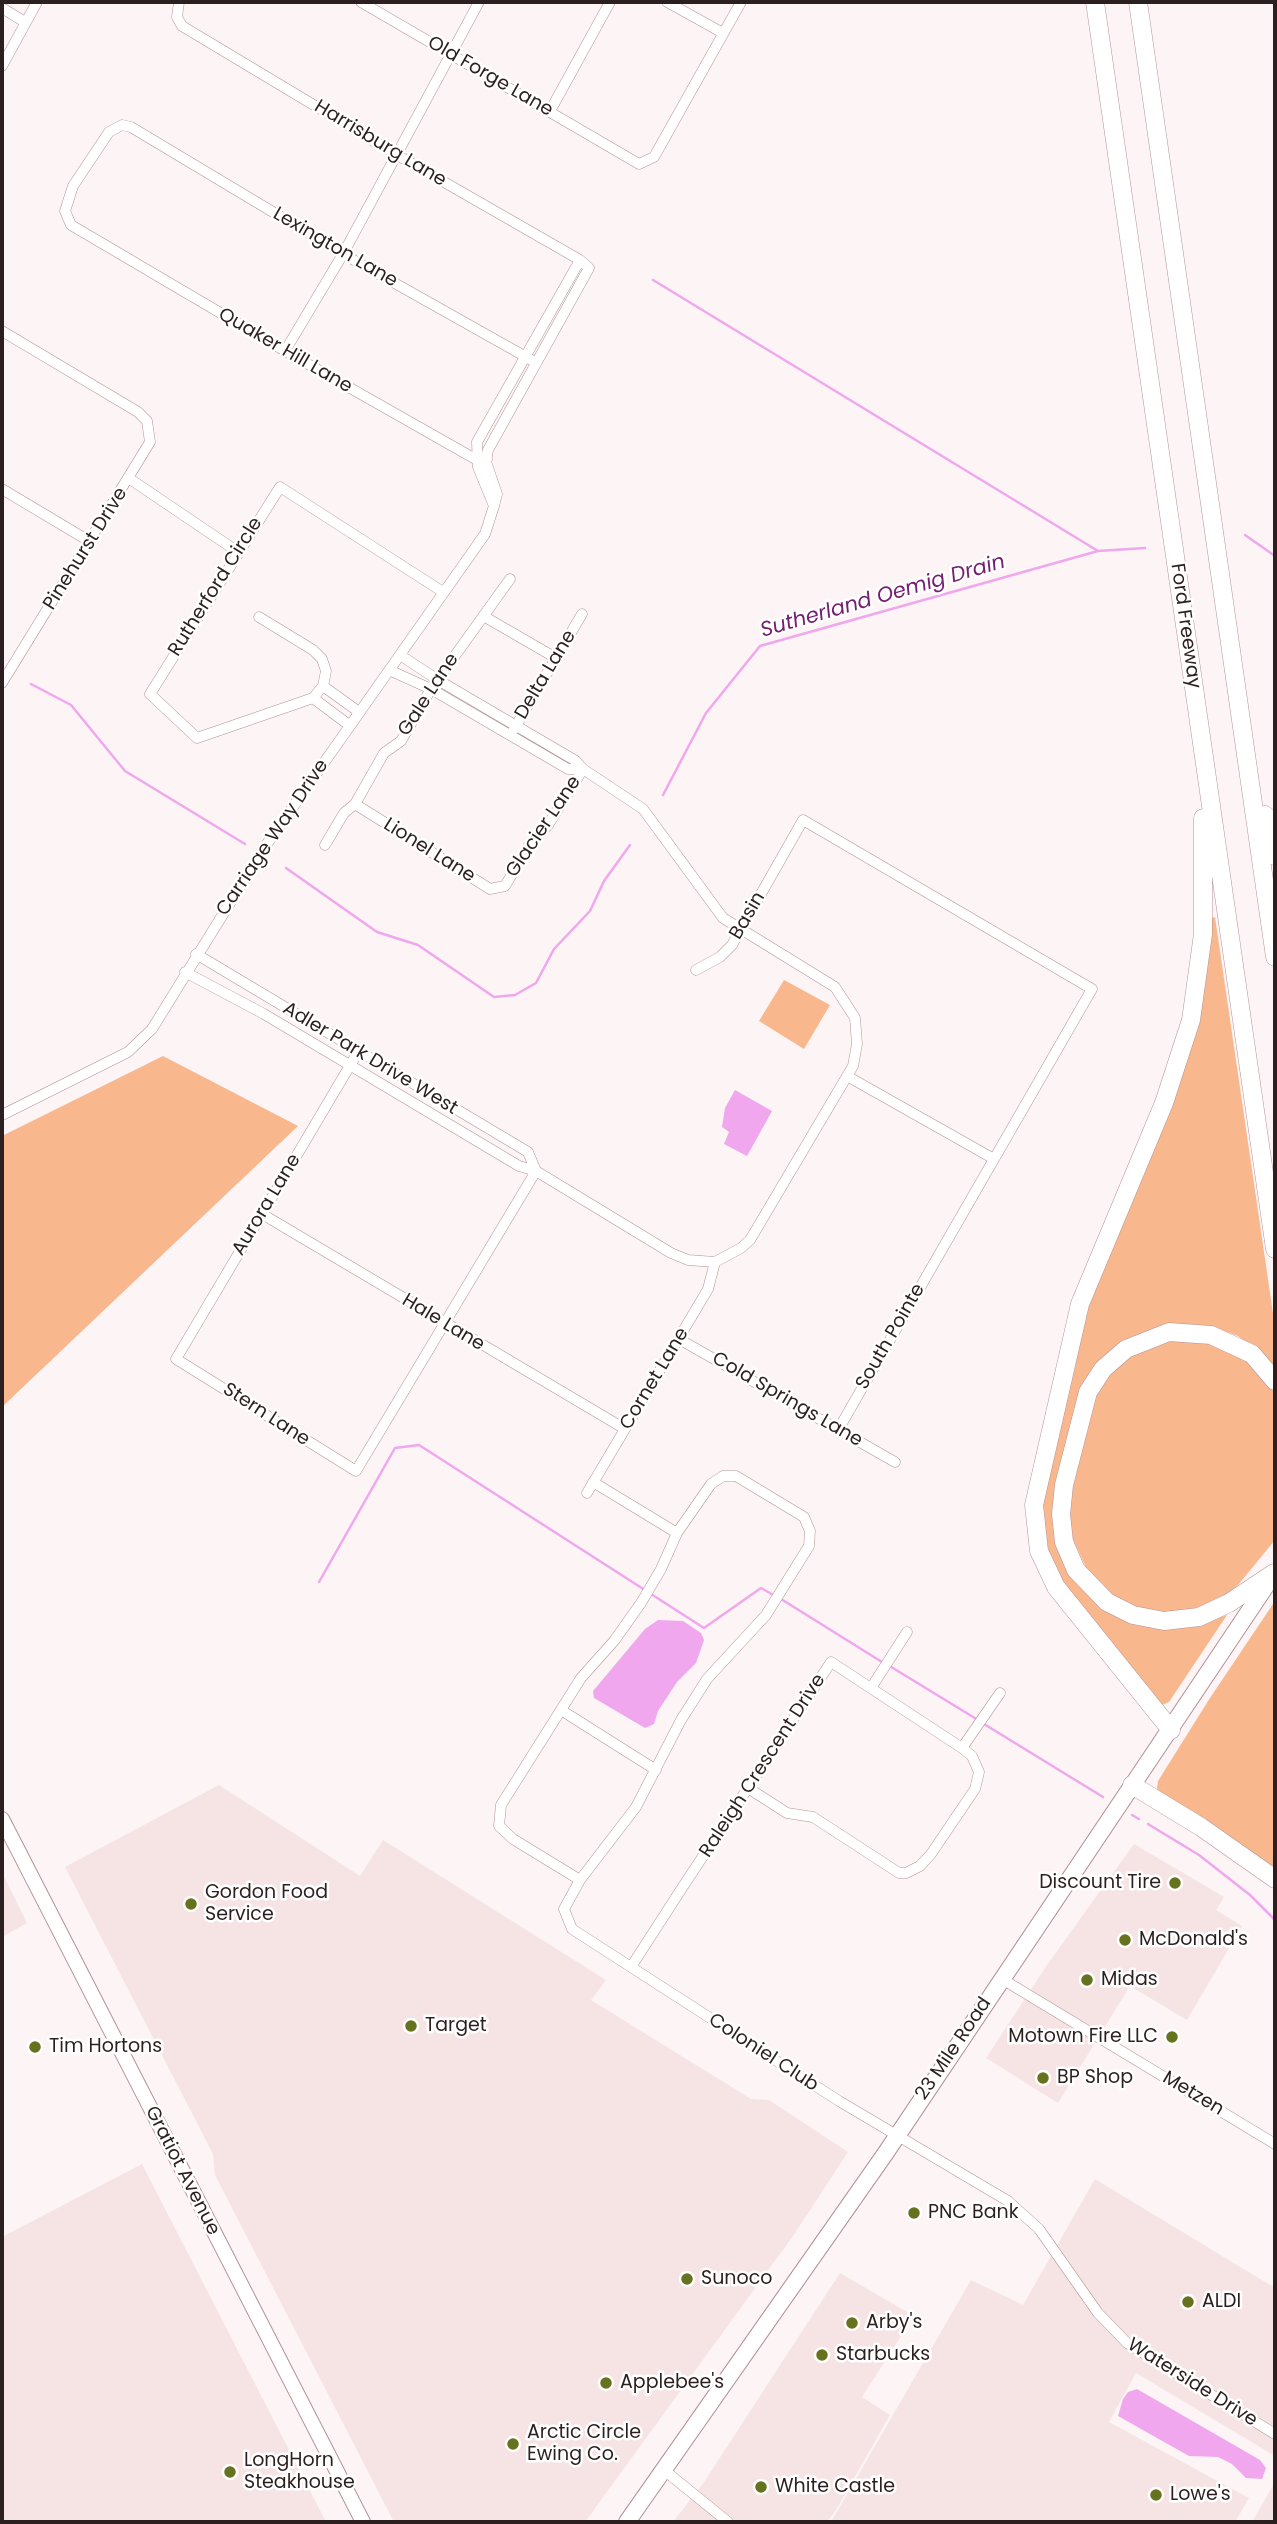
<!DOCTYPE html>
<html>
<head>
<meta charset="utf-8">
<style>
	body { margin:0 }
	#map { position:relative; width:1277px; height:2524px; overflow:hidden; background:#fcf4f5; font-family:Poppins,sans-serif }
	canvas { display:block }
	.frame { position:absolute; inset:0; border:4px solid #2c1f20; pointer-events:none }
</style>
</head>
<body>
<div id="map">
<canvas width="1277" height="2524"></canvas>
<div class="frame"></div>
</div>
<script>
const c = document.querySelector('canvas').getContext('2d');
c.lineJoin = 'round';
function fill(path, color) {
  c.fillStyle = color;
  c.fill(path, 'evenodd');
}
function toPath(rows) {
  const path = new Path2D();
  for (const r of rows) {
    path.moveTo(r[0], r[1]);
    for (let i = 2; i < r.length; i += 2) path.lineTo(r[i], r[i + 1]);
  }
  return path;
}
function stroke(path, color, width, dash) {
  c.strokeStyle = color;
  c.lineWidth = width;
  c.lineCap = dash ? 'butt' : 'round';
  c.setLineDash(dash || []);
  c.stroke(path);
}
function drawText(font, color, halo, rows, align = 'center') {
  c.font = font + ' Poppins,sans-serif';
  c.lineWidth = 5;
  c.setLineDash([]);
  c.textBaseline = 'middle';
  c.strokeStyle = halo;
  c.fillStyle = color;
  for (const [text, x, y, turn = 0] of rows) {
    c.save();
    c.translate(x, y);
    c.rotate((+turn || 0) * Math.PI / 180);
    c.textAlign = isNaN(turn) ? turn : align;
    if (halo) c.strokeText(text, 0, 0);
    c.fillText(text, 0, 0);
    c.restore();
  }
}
fill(toPath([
	[219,1785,360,1876,383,1840,606,1980,591,2000,751,2099,769,2100,848,2152,793,2236,585,2522,394,2522,215,2175,213,2154,65,1867],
	[1134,1844,1224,1897,1216,1910,1242,1926,1187,2020,1130,1986,1058,2103,986,2058,1047,1965],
	[2,1872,27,1923,2,1937],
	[142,2164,307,2485,326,2522,2,2522,2,2237],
	[1095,2179,1275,2288,1275,2456,1136,2373,1109,2422,1249,2498,1235,2522,831,2522,971,2280,1023,2305],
	[840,2273,914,2316,862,2397,890,2415,836,2510,827,2522,673,2522,704,2482],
	[1275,2482,1275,2522,1252,2522]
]), '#f6e4e5');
fill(toPath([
	[1215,917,1275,1327,1275,1367,1238,1336,1212,1327,1161,1326,1124,1341,1080,1392,1055,1497,1072,1575,1097,1604,1133,1623,1161,1629,1189,1627,1227,1615,1169,1702,1162,1705,1053,1570,1040,1517,1079,1329,1167,1113,1212,918],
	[784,980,830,1005,804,1049,759,1021],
	[163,1056,298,1126,2,1407,2,1136],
	[1178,1339,1205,1341,1246,1360,1266,1380,1273,1391,1275,1540,1238,1585,1223,1597,1196,1610,1168,1614,1140,1609,1112,1596,1089,1574,1071,1535,1069,1521,1071,1490,1096,1394,1104,1381,1124,1359,1148,1345],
	[1275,1601,1275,1871,1159,1793,1157,1788,1158,1781,1210,1698]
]), '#f9b78e');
fill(toPath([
	[735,1090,772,1111,747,1156,724,1144,729,1132,722,1127,725,1108],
	[658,1620,683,1621,701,1633,704,1640,696,1663,677,1682,658,1711,654,1724,645,1728,594,1698,593,1691,645,1629],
	[1137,2389,1260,2460,1266,2468,1262,2479,1246,2478,1232,2464,1218,2457,1189,2456,1118,2416,1123,2399,1128,2392]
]), '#f0a7ed');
stroke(toPath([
	[653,280,1098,551],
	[1245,535,1275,556],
	[31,684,71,705,125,771,245,844],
	[663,795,706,713,760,646,1098,551,1145,548],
	[286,868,377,932,418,945,494,997,515,995,536,983,554,949,590,911,604,881,630,845],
	[319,1582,395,1448,419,1445,704,1628,761,1588,775,1596],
	[781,1599,882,1662],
	[888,1665,978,1720],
	[984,1724,1103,1797],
	[1132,1815,1139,1819],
	[1148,1824,1199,1855,1250,1895,1275,1920]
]), '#f0a7ed', 2.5);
const street = toPath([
	[179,2,177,17,182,26,397,155,580,260],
	[361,2,639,164,654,157,741,2],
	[667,2,723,33],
	[2,8,25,22],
	[2,66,37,2],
	[550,111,610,2],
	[580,260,589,268,488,450,486,462,497,494,494,506,478,467,477,442,580,260],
	[2,331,138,412,147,421,150,442,2,683],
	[285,351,343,254,479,2],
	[487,459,477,460,285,351,71,225,65,211,73,186,109,132,122,125,131,127,343,254,535,362],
	[130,479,238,552],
	[2,489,89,541],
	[259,617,313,650,322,659,326,671,323,686,313,698,197,738,150,694,280,487,443,592],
	[485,617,556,658],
	[389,670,431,689,568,769,583,769,576,761,438,680,400,655],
	[323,686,359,712],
	[313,698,349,725],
	[514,729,582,614],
	[355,804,490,889,505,886,528,847,548,825,583,769,643,809,723,918,835,987,855,1018,857,1044,853,1066,750,1240,741,1248,715,1262,688,1260,671,1253,536,1171,356,1471,176,1359,358,1052],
	[325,845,344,813,355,804,384,753,401,741,431,689,510,579],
	[696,970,720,957,732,945,803,820,1092,989,838,1430],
	[185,972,264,1014,519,1166,536,1171,528,1152,196,954],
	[847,1076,994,1159],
	[2,1115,128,1052,152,1029,264,848,485,534,494,506],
	[262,1214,625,1429],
	[679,1339,895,1462],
	[593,1482,677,1533,661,1569,641,1603,614,1641,581,1678,501,1805,499,1826,513,1839,580,1880,564,1909,572,1929,839,2101,1008,2201,1039,2229,1098,2313,1127,2343,1275,2434],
	[587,1493,708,1289,715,1262],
	[871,1688,907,1632],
	[561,1710,656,1770],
	[962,1748,1000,1693],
	[580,1880,636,1807,681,1720,707,1679,766,1615,809,1546,810,1531,804,1517,736,1476,723,1476,711,1484,677,1533],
	[631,1967,682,1888,831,1662,962,1748,972,1756,979,1772,975,1789,931,1854,920,1866,906,1873,899,1873,813,1817,787,1813,748,1788],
	[1002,1979,1275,2144],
	[664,2470,728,2522]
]);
const secondary = toPath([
	[2,1819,363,2522]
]);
const primary = toPath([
	[627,2522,885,2154,1274,1574]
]);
const highway = toPath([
	[1095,2,1275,1249],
	[1138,2,1275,957],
	[1265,815,1275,856],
	[1274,1573,1229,1603,1199,1617,1164,1621,1133,1615,1107,1602,1076,1570,1064,1542,1061,1514,1064,1485,1088,1392,1103,1369,1126,1349,1169,1332,1211,1335,1252,1354,1275,1381],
	[1171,1730,1056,1587,1039,1551,1034,1505,1080,1304,1164,1103,1191,1020,1203,934,1203,818],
	[1132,1785,1201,1827,1275,1879]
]);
stroke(street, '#b49296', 11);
stroke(secondary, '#b49296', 16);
stroke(primary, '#b49296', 18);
stroke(highway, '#b49296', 19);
stroke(street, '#fff', 10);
stroke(secondary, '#fff', 14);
stroke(primary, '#fff', 16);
stroke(highway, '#fff', 18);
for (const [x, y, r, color] of [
	[1175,1883,7,"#66721d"],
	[191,1904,7,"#66721d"],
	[1125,1940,7,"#66721d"],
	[1087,1980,7,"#66721d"],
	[411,2026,7,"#66721d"],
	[1172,2037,7,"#66721d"],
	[35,2047,7,"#66721d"],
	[1043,2078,7,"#66721d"],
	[914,2213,7,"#66721d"],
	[687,2279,7,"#66721d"],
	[1188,2302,7,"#66721d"],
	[852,2323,7,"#66721d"],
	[822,2355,7,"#66721d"],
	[606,2383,7,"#66721d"],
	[513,2444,7,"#66721d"],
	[230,2472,7,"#66721d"],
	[761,2487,7,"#66721d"],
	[1156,2495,7,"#66721d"]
]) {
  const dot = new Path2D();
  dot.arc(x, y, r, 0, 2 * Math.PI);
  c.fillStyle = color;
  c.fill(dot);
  stroke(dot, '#fff', 2.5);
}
drawText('19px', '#2c1f20', '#fff', [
	["Old Forge Lane",490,77,30],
	["Harrisburg Lane",380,144,31],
	["Lexington Lane",335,248,30],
	["Quaker Hill Lane",285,351,30],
	["Pinehurst Drive",86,549,-58],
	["Rutherford Circle",216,587,-58],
	["Ford Freeway",1185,626,82],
	["Delta Lane",546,675,-59],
	["Gale Lane",429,695,-57],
	["Glacier Lane",544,827,-56],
	["Carriage Way Drive",273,838,-56],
	["Lionel Lane",429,851,32],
	["Basin",748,916,-60],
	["Adler Park Drive West",370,1059,31],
	["Aurora Lane",267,1205,-59],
	["Hale Lane",443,1323,31],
	["South Pointe",891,1337,-60],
	["Cornet Lane",655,1379,-59],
	["Cold Springs Lane",787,1400,30],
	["Stern Lane",266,1415,33],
	["Raleigh Crescent Drive",763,1766,-57],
	["23 Mile Road",954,2049,-56],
	["Coloniel Club",763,2053,33],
	["Metzen",1193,2094,31],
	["Gratiot Avenue",182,2171,63],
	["Waterside Drive",1192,2383,32]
]);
drawText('19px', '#2c1f20', '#fff', [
	["Discount Tire",1161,1883,"right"],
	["Gordon Food",205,1893],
	["Service",205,1915],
	["McDonald's",1139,1940],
	["Midas",1101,1980],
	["Target",425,2026],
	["Motown Fire LLC",1158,2037,"right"],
	["Tim Hortons",49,2047],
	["BP Shop",1057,2078],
	["PNC Bank",928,2213],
	["Sunoco",701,2279],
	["ALDI",1202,2302],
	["Arby's",866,2323],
	["Starbucks",836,2355],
	["Applebee's",620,2383],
	["Arctic Circle",527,2433],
	["Ewing Co.",527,2455],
	["LongHorn",244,2461],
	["Steakhouse",244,2483],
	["White Castle",775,2487],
	["Lowe's",1170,2495]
], 'left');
drawText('italic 21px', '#742073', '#fff', [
	["Sutherland Oemig Drain",883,597,-16]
]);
</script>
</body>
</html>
